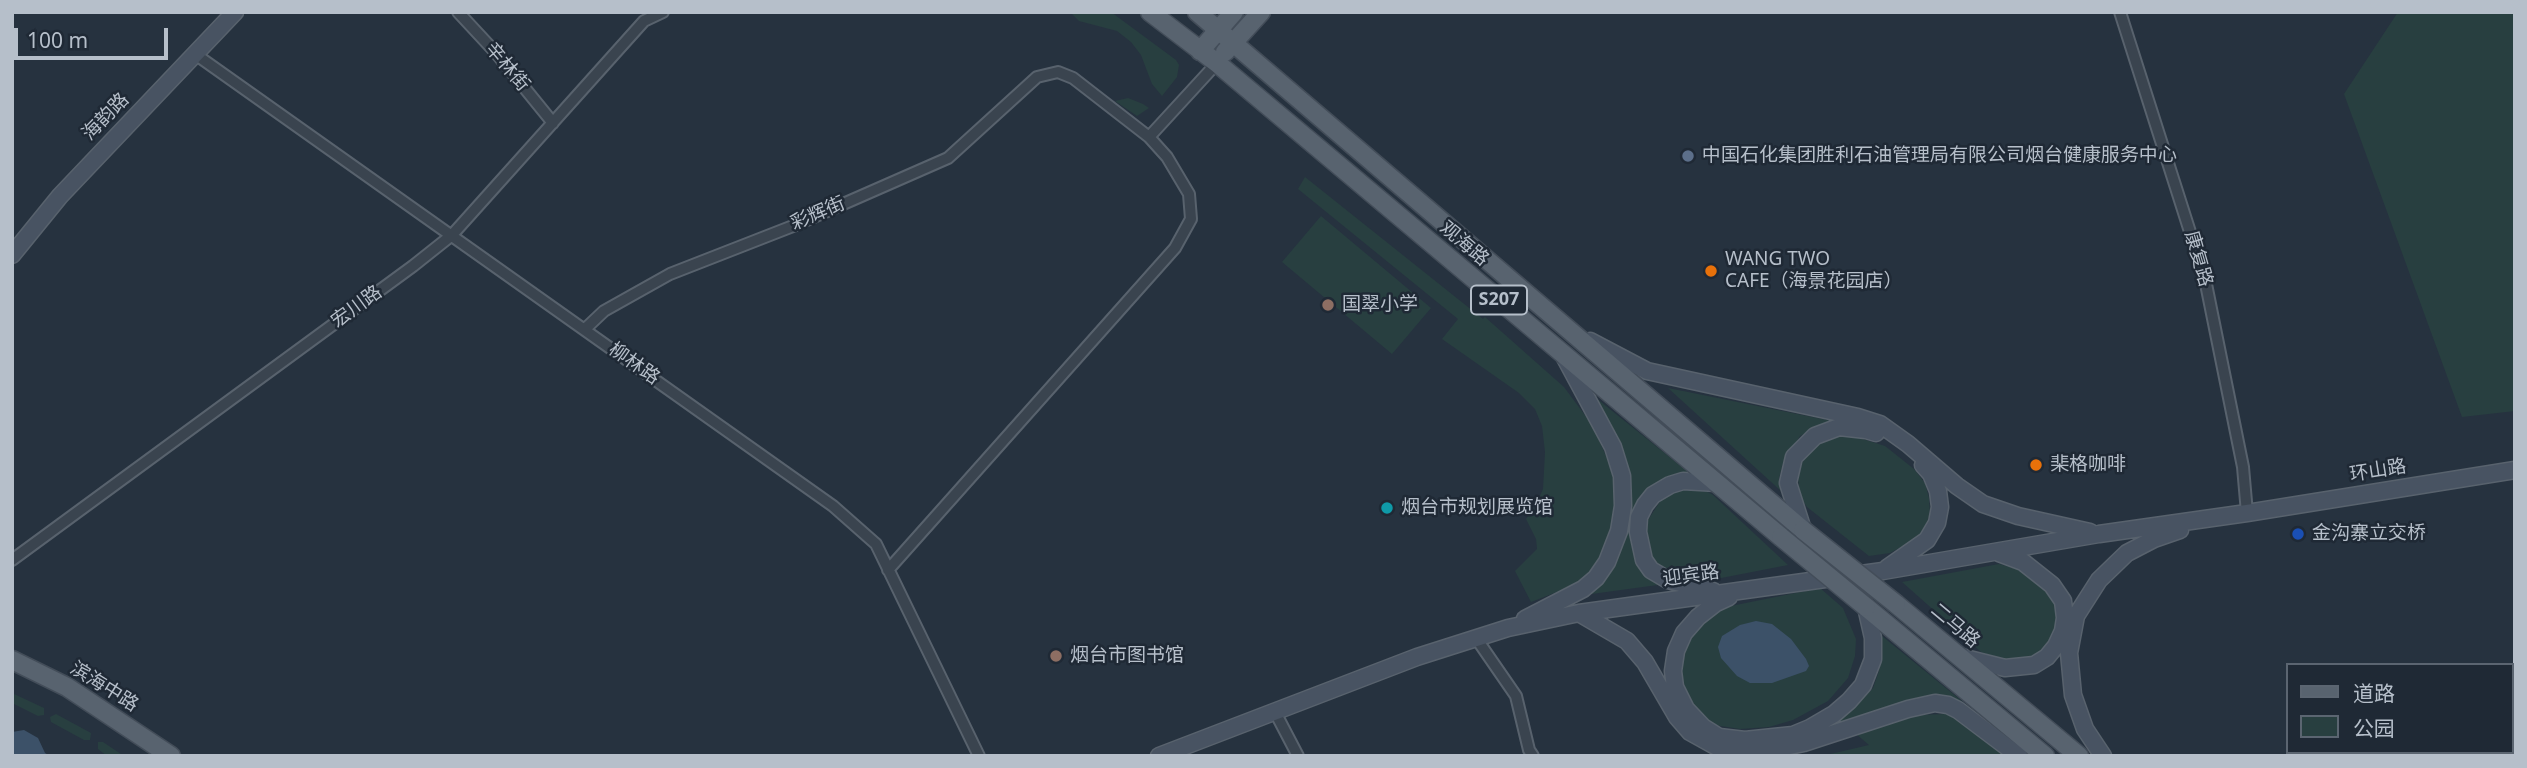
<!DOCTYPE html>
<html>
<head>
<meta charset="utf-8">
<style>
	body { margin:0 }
	#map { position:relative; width:2527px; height:768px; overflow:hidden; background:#26323f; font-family:"Noto Sans","Noto Sans SC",sans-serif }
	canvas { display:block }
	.frame { position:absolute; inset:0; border:14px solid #b6bfca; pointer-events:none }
	.legend { position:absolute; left:2286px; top:663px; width:228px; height:91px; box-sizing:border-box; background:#1f2935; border:2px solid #5b6571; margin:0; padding:9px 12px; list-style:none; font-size:21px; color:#b6bfca }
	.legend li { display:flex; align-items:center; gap:14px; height:35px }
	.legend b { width:35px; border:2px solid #5b6571 }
	.scale { position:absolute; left:14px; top:28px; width:154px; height:32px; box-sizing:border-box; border:4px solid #b6bfca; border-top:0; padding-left:9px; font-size:21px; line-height:24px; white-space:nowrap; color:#b6bfca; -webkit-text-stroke:5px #1f2935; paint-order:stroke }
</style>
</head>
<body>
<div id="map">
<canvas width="2527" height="768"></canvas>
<div class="frame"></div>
<ul class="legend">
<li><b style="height:9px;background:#58636f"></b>道路</li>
<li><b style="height:19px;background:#283f40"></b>公园</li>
</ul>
<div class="scale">100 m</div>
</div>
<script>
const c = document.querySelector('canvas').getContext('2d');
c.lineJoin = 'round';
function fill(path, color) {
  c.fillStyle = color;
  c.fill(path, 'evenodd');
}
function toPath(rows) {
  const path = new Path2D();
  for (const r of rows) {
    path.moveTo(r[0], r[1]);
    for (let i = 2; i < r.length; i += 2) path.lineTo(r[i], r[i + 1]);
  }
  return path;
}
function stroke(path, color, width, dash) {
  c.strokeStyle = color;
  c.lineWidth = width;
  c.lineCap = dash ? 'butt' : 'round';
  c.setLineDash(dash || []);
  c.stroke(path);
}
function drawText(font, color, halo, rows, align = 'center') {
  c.font = font + ' "Noto Sans","Noto Sans SC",sans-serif';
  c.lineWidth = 5;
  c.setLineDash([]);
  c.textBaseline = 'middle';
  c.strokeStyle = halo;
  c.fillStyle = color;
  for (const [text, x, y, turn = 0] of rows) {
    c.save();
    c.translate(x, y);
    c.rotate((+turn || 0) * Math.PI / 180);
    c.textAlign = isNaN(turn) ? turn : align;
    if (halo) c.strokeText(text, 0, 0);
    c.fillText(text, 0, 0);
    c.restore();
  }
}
fill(toPath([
	[1070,12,1111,12,1176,60,1179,65,1177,77,1162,96,1152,84,1141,55,1131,42,1117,31,1079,21],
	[2398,12,2515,12,2515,411,2462,417,2344,94],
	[1128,98,1143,104,1149,108,1137,116,1115,101],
	[1305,177,1483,319,1485,317,1564,387,1593,426,1609,463,1616,489,1615,517,1603,553,1590,573,1570,587,1531,602,1515,571,1537,549,1536,539,1526,519,1535,507,1543,489,1545,452,1542,426,1535,409,1519,393,1442,339,1458,319,1298,189],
	[1321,216,1431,308,1392,354,1282,262],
	[1668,388,1837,422,1817,427,1800,436,1783,463,1779,478,1781,491],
	[1596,398,1692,475,1677,476,1632,528,1665,584,1577,596,1590,586,1628,489,1623,451,1619,439],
	[1853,436,1885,446,1914,469,1925,483,1929,498,1930,514,1925,529,1914,540,1890,553,1869,556,1807,507,1800,497,1798,477,1805,454,1822,440,1831,437],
	[1686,487,1699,487,1713,495,1788,565,1711,580,1689,580,1659,569,1648,549,1646,535,1648,520,1661,500,1674,491],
	[1999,564,2028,572,2039,579,2055,604,2058,617,2055,630,2041,653,2028,660,2001,661,1981,652,1902,582],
	[1820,588,1843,608,1856,639,1855,656,1848,678,1828,701,1793,720,1769,727,1740,729,1714,725,1696,712,1684,693,1679,677,1685,646,1694,630,1712,615,1731,606],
	[1882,636,1963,702,1948,698,1922,698,1815,735,1849,712,1873,688,1879,671],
	[12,693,44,708,44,715,38,716,12,703],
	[56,714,91,733,90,740,84,740,51,722,50,717],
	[1946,714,1968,725,2005,756,1822,756,1869,745,1855,733,1919,715],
	[98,742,103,742,124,756,107,756,98,749]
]), '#283f40');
fill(toPath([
	[1756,621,1772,624,1791,639,1806,659,1809,666,1806,671,1772,683,1750,683,1737,676,1721,658,1718,647,1722,636,1740,625],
	[24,730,38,738,45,753,50,756,12,756,12,732]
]), '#3c5168');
const street = toPath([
	[458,12,497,54,553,123],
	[2120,12,2205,279,2243,467,2247,513],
	[195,54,833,506,876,544,979,756],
	[585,329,604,311,670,274,793,226,948,158,1037,77,1058,72,1073,78,1149,137],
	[12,560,413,266,452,235,644,21,663,12],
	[888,570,1175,248,1191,219,1189,194,1167,157,1149,137,1217,63],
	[1476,638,1516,696,1529,750,1533,756],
	[1275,712,1298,756]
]);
const secondary = toPath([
	[12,255,60,196,235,12],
	[1590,341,1647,371,1858,417,1880,424,1908,444,1957,486,1983,504,2018,516,2090,532],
	[1803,530,1788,483,1794,457,1815,436,1839,427,1866,430,1876,433],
	[1887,568,1927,540,1937,523,1940,507,1938,491,1931,474,1923,465],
	[1713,591,1668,580,1651,570,1644,560,1638,532,1639,517,1645,505,1653,495,1670,485,1683,481,1717,483],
	[1729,597,1716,603,1698,617,1684,633,1676,651,1673,671,1675,687,1686,709,1703,727,1719,737,1745,740,1793,735,1810,728,1834,714,1849,701,1863,685,1873,659,1873,638,1866,607],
	[1579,613,1627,641,1645,662,1677,717,1690,732,1717,747,1744,752,1775,749,1804,743,1908,709,1935,703,1948,705,1958,710,2019,756],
	[1525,619,1583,589,1596,578,1607,562,1619,531,1623,506,1622,476,1613,447,1564,356],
	[1961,657,2005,668,2034,665,2047,657,2056,646,2063,631,2065,618,2063,601,2052,585,2023,562,1999,553],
	[1159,756,1417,657,1508,628,1579,613,1883,571,2099,534,2247,513,2515,470],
	[2103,756,2085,729,2073,695,2069,653,2076,616,2099,580,2127,553,2154,539,2180,530]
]);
const primary = toPath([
	[1150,12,1217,63,1781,537],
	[1197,12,1803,530],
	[1200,51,1234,12],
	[1225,52,1261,12],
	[1896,604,2079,756],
	[1866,607,2045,756],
	[12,660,67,687,171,756]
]);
stroke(street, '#58626d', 14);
stroke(secondary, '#58626d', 19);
stroke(primary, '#434d59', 21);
stroke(street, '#3a444f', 10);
stroke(secondary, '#485362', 16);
stroke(primary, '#58636f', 18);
const primaryBridge = toPath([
	[1803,530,1896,604],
	[1781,537,1866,607]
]);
stroke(primaryBridge, '#434d59', 21, []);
stroke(primaryBridge, '#58636f', 18);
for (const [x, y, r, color] of [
	[1688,156,7,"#5c6f8a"],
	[1711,271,7,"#e8710a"],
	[1328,305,7,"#8d6e63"],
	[2036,465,7,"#e8710a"],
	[1387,508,7,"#0f9aa8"],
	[2298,534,7,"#1a4fb4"],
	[1056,656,7,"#8d6e63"]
]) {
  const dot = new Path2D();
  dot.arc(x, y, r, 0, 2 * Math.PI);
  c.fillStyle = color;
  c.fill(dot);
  stroke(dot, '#1f2935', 2.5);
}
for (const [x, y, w] of [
	[1499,300,56]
]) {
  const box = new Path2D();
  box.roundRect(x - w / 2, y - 14.5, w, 29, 5);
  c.fillStyle = '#1f2935';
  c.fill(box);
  stroke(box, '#b6bfca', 2);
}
drawText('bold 18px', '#b6bfca', null, [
	["S207",1499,300]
]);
drawText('19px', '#b6bfca', '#1f2935', [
	["辛林街",507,67,50],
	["海韵路",106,117,-46],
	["彩辉街",818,214,-23],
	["观海路",1464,244,40],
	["康复路",2198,259,74],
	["宏川路",357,307,-36],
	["柳林路",634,364,35],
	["环山路",2378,471,-9],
	["迎宾路",1691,576,-8],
	["二马路",1955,626,40],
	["滨海中路",104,687,32]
]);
drawText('19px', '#b6bfca', '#1f2935', [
	["中国石化集团胜利石油管理局有限公司烟台健康服务中心",1702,156],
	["WANG TWO",1725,260],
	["CAFE（海景花园店）",1725,282],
	["国翠小学",1342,305],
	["棐格咖啡",2050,465],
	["烟台市规划展览馆",1401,508],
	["金沟寨立交桥",2312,534],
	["烟台市图书馆",1070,656]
], 'left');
</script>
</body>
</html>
